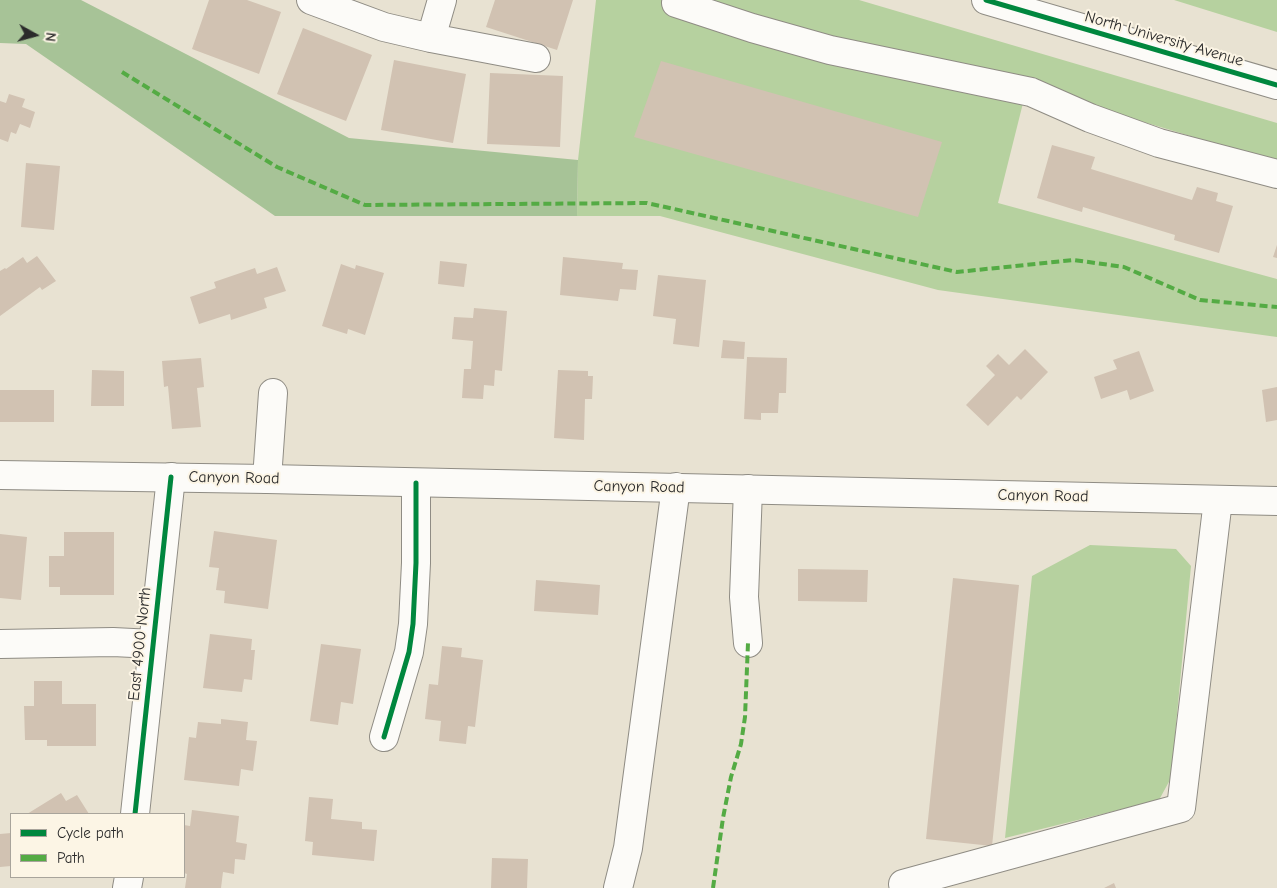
<!DOCTYPE html>
<html>
<head>
<meta charset="utf-8">
<style>
	body { margin:0 }
	#map { position:relative; width:1277px; height:888px; overflow:hidden; background:#e8e2d2; font-family:"Comic Neue",sans-serif }
	canvas { display:block }
	.legend { position:absolute; left:10px; top:813px; width:175px; height:65px; box-sizing:border-box; background:#fcf5e5; border:1px solid #a8a49b; margin:0; padding:6px 9px; list-style:none; font-size:15px; color:#2b2b2b }
	.legend li { display:flex; align-items:center; gap:10px; height:25px }
	.legend b { width:25px; border:1px solid #a8a49b }
	.north { position:absolute; left:10px; top:10px; width:50px; height:50px; -webkit-text-stroke:4px #fcf5e5; paint-order:stroke; rotate:97deg; font-size:14px; font-weight:700; line-height:20px; text-align:center; color:#2b2b2b }
	.north::after { content:''; display:block; margin:auto; width:18px; height:22px; background:#2b2b2b; clip-path:polygon(50% 0,100% 100%,50% 72%,0 100%) }
</style>
</head>
<body>
<div id="map">
<canvas width="1277" height="888"></canvas>
<ul class="legend">
<li><b style="height:6px;background:#00873e"></b>Cycle path</li>
<li><b style="height:6px;background:#54ab44"></b>Path</li>
</ul>
<div class="north">N</div>
</div>
<script>
const c = document.querySelector('canvas').getContext('2d');
c.lineJoin = 'round';
function fill(path, color) {
  c.fillStyle = color;
  c.fill(path, 'evenodd');
}
function toPath(rows) {
  const path = new Path2D();
  for (const r of rows) {
    path.moveTo(r[0], r[1]);
    for (let i = 2; i < r.length; i += 2) path.lineTo(r[i], r[i + 1]);
  }
  return path;
}
function stroke(path, color, width, dash) {
  c.strokeStyle = color;
  c.lineWidth = width;
  c.lineCap = dash ? 'butt' : 'round';
  c.setLineDash(dash || []);
  c.stroke(path);
}
function drawText(font, color, halo, rows, align = 'center') {
  c.font = font + ' "Comic Neue",sans-serif';
  c.lineWidth = 4;
  c.setLineDash([]);
  c.textBaseline = 'middle';
  c.strokeStyle = halo;
  c.fillStyle = color;
  for (const [text, x, y, turn = 0] of rows) {
    c.save();
    c.translate(x, y);
    c.rotate((+turn || 0) * Math.PI / 180);
    c.textAlign = isNaN(turn) ? turn : align;
    if (halo) c.strokeText(text, 0, 0);
    c.fillText(text, 0, 0);
    c.restore();
  }
}
fill(toPath([
	[596,0,859,0,1277,123,1277,162,1027,87,998,203,1277,279,1277,337,938,290,660,216,577,216,578,160],
	[1174,0,1277,0,1277,32],
	[1090,545,1176,549,1191,566,1171,778,1159,800,1005,838,1032,576]
]), '#b6d19f');
fill(toPath([
	[0,0,81,0,349,138,578,160,577,216,275,216,26,44,0,43]
]), '#a7c397');
fill(toPath([
	[209,0,247,0,281,12,259,74,192,49],
	[495,0,573,0,557,50,486,27],
	[303,28,372,55,346,121,277,94],
	[394,60,466,74,453,143,381,130],
	[661,61,942,142,918,217,634,137],
	[490,73,563,76,560,147,487,144],
	[9,94,25,99,22,107,35,112,30,128,20,124,16,134,11,132,8,142,0,139,0,101,6,103],
	[1052,145,1095,157,1091,169,1192,200,1197,187,1218,193,1216,201,1233,206,1219,253,1174,240,1175,235,1083,207,1082,212,1037,198],
	[26,163,60,166,54,230,21,227],
	[1277,245,1277,258,1273,257],
	[37,256,56,281,42,290,40,287,0,316,0,271,5,268,6,269,23,257,27,263],
	[563,257,623,263,622,269,638,270,636,290,620,289,618,301,560,295],
	[440,261,467,264,464,287,438,284],
	[341,264,355,269,356,265,384,273,365,335,348,329,347,334,322,326],
	[277,267,286,291,264,298,267,308,231,320,230,314,199,324,190,297,216,288,214,282,255,268,257,274],
	[658,275,706,280,699,347,673,344,676,319,653,316],
	[474,308,507,311,502,371,495,370,494,386,484,385,483,399,462,398,464,369,471,369,473,341,452,339,454,317,473,318],
	[723,340,745,342,744,359,721,358],
	[1025,349,1048,372,1021,400,1017,396,988,426,966,405,995,375,986,366,998,354,1009,365],
	[1139,351,1154,391,1130,400,1127,390,1101,399,1094,377,1117,369,1113,360],
	[747,357,787,358,786,393,779,393,778,413,761,413,761,420,744,419],
	[201,358,204,387,197,388,201,427,172,429,168,386,164,387,162,361],
	[92,370,124,371,124,406,91,406],
	[558,370,588,371,588,376,593,376,592,399,585,399,584,440,554,438],
	[1277,387,1277,420,1266,422,1262,390],
	[0,390,54,390,54,422,0,422],
	[214,531,277,540,268,609,224,603,225,591,216,590,219,568,209,567],
	[64,532,114,532,114,595,60,595,60,587,49,587,49,556,64,556],
	[0,534,27,537,21,600,0,598],
	[798,569,868,570,867,602,798,601],
	[953,578,1019,585,992,846,926,839],
	[536,580,600,585,598,615,534,611],
	[210,634,252,639,251,650,255,650,252,680,244,679,242,692,203,688],
	[321,644,361,649,353,704,341,702,338,725,310,721],
	[442,646,462,648,461,657,483,660,475,727,468,726,466,744,439,741,441,721,425,719,429,684,438,685],
	[34,681,62,681,62,704,96,704,96,746,47,746,47,740,25,740,24,706,34,706],
	[221,719,248,722,246,740,257,741,253,771,241,769,239,786,184,780,189,737,196,738,198,722,221,724],
	[61,793,66,801,77,795,89,814,27,814],
	[309,797,333,799,331,819,362,822,362,829,377,830,374,861,312,855,313,842,305,841],
	[192,810,239,816,236,842,247,844,245,860,235,859,234,874,223,872,221,888,185,888,187,874,184,873,184,825,190,826],
	[11,833,11,866,0,867,0,834],
	[492,858,528,859,527,888,491,888],
	[1114,883,1116,888,1104,888]
]), '#d1c2b2');
const minor = toPath([
	[311,0,384,27,431,38,536,58],
	[677,0,676,3,752,28,830,50,1031,92,1090,118,1159,143,1277,174],
	[431,38,442,0],
	[267,479,273,393],
	[748,489,744,597,748,643],
	[0,644,113,642,153,644],
	[384,737,409,652,413,624,416,563,416,483],
	[135,814,171,477],
	[903,884,1181,808,1218,500],
	[127,888,129,877],
	[618,888,628,848,676,487]
]);
const major = toPath([
	[0,475,267,479,1277,501]
]);
const highway = toPath([
	[986,0,1277,85]
]);
stroke(minor, '#8f8c84', 30);
stroke(major, '#8f8c84', 30);
stroke(highway, '#8f8c84', 30);
stroke(minor, '#fcfbf8', 28);
stroke(major, '#fcfbf8', 28);
stroke(highway, '#fcfbf8', 28);
stroke(toPath([
	[122,72,277,167,365,205,647,203,957,272,1074,260,1124,267,1200,300,1277,307],
	[713,888,723,818,731,777,741,744,745,717,748,643]
]), '#54ab44', 4, [8, 4]);
stroke(toPath([
	[986,0,1277,85],
	[384,737,409,652,413,624,416,563,416,483],
	[135,814,171,477]
]), '#00873e', 5);
drawText('16px', '#2b2b2b', '#fcf5e5', [
	["North University Avenue",1164,39,16],
	["Canyon Road",234,478,1],
	["Canyon Road",639,487,1],
	["Canyon Road",1043,496,1],
	["East 4900 North",140,644,-84]
]);
</script>
</body>
</html>
